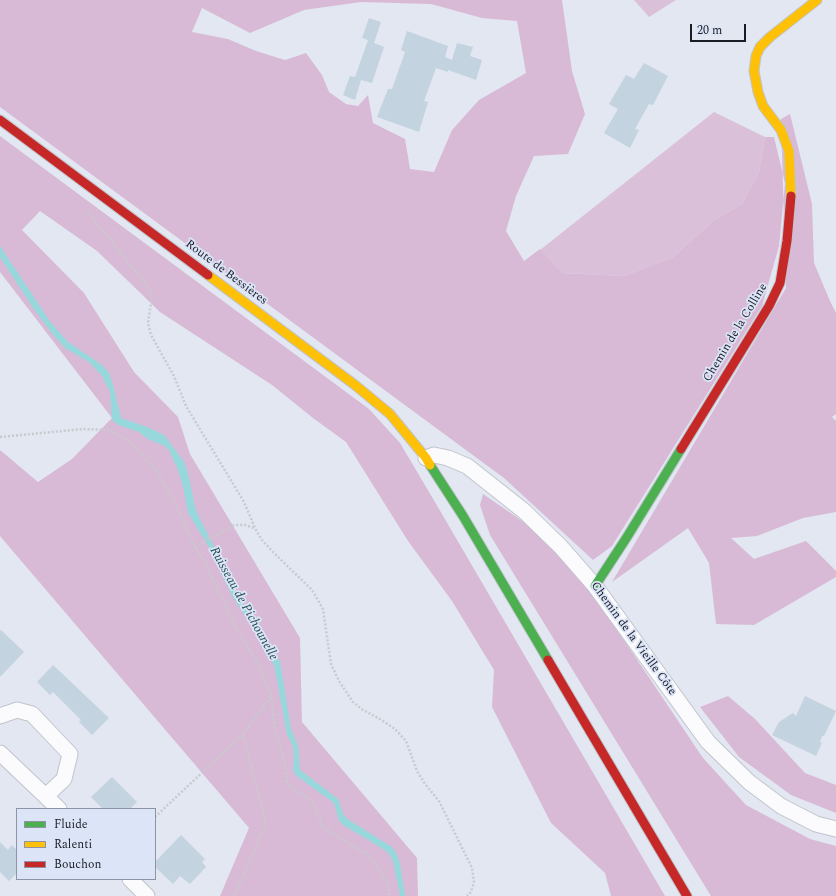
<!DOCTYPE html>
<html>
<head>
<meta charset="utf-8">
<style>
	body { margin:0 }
	#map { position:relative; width:836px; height:896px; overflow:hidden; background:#e2e7f2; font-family:Spectral,serif }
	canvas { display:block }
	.legend { position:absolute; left:16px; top:808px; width:140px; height:72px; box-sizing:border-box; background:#dce4f8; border:1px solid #8e94a3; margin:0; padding:5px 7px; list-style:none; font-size:12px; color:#1a1d24 }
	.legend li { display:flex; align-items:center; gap:8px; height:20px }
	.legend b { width:20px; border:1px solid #8e94a3 }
	.scale { position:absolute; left:690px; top:24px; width:56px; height:18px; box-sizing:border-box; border:2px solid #1a1d24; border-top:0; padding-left:5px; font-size:12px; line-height:14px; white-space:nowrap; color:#1a1d24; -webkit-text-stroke:3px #dce4f8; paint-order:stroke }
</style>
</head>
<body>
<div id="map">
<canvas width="836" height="896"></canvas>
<ul class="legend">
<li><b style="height:5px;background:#4caf50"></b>Fluide</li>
<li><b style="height:5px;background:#ffc107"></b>Ralenti</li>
<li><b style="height:5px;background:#c62828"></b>Bouchon</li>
</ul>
<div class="scale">20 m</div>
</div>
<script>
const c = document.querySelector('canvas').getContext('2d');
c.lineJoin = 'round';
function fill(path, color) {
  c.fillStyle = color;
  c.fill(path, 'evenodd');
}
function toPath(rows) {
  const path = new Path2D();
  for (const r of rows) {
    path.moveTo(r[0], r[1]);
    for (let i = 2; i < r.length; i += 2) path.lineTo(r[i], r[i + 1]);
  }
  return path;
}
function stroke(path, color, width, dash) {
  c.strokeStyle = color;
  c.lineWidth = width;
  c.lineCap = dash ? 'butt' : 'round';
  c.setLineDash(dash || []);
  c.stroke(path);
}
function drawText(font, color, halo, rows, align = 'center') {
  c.font = font + ' Spectral,serif';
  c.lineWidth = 3.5;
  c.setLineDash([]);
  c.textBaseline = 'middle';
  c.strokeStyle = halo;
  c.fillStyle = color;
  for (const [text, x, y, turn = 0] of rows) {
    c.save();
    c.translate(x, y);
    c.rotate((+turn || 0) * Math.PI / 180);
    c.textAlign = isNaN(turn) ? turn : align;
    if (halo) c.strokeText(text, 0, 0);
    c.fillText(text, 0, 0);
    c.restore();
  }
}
fill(toPath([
	[634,0,676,0,649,17],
	[714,112,765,137,759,172,742,204,714,220,673,257,624,276,562,273,540,250]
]), '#dbc0da');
fill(toPath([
	[0,0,562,0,572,71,585,114,568,154,534,156,516,196,506,231,524,261,540,249,562,273,624,276,673,257,714,220,742,204,759,172,765,137,774,137,785,183,779,246,762,306,612,546,593,560,504,478,0,107],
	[361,2,431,4,482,18,517,21,526,73,479,100,452,130,434,172,410,169,405,139,373,123,368,95,358,106,346,104,329,92,322,75,306,53,285,60,256,51,228,39,192,32,202,8,250,33,304,10],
	[790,114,812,204,814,263,830,301,836,313,836,414,832,417,836,421,836,512,803,518,757,536,731,538,754,559,806,541,836,571,836,577,754,625,716,624,709,563,688,528,612,582,786,288,781,119],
	[0,136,369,409,400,443,432,497,665,896,611,896,605,873,551,823,492,707,494,670,452,601,408,541,346,442,313,418,272,385,160,312,97,251,40,211,22,230,84,293,134,372,178,417,190,454,300,638,302,722,417,858,418,896,220,896,249,828,0,536,0,450,38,482,72,459,112,418,0,272],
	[483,494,534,529,593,594,703,758,746,805,810,839,836,846,836,896,711,896,490,535,480,505],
	[728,696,755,719,805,773,836,785,836,813,791,795,739,757,700,707]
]), '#d8bad6');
fill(toPath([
	[0,246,49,320,60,333,68,342,102,365,109,373,113,385,121,418,147,427,164,435,184,462,188,473,195,507,199,517,242,602,264,635,280,662,291,729,298,746,300,770,338,799,344,816,352,822,392,847,397,855,400,864,405,896,400,896,393,861,389,854,386,851,375,844,343,825,339,821,334,803,298,777,294,773,293,769,294,759,293,746,287,735,279,691,274,665,256,633,232,596,209,547,188,513,183,486,178,470,169,450,165,446,148,439,139,432,118,425,114,422,112,419,110,392,102,376,89,362,65,348,54,336,35,311,0,257]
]), '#96d8dc');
fill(toPath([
	[369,18,381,22,374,43,384,47,372,83,361,80,355,100,343,95,350,76,355,77,368,40,362,38],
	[407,31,448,46,445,57,452,60,457,43,473,47,470,56,482,60,476,80,448,70,448,72,436,68,424,101,428,102,419,132,377,117,388,89,392,89,405,52,401,50],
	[644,63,668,76,653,105,649,104,635,129,639,130,630,148,604,133,618,109,609,104,626,75,634,79],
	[1,630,24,652,0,677,0,631],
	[53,665,109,718,92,735,79,722,81,720,53,692,50,695,37,682],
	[805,696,836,711,824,736,822,736,820,742,822,743,816,756,772,735,779,722,793,713,796,716],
	[112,777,137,802,130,809,103,809,91,797],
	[181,835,205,859,202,862,206,867,190,884,180,876,173,884,155,867,155,862],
	[0,842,8,850,12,845,17,850,17,873,9,881,0,872]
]), '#c3d3df');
const street = toPath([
	[426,458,434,455,448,458,467,466,524,511,561,547,595,586,708,742,749,782,781,806,816,824,836,829],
	[0,716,17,710,32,714,70,754,64,779,46,796],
	[0,753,59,809],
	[130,879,147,896]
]);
const fast = toPath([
	[430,465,463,516,548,660],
	[595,586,627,537,681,449]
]);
const slow = toPath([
	[791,196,789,151,781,130,763,106,758,92,754,71,756,56,760,47,770,37,817,0],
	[208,275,355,385,390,414,426,458,430,465]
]);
const jam = toPath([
	[0,120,208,275],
	[681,449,769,306,780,283,787,241,791,196],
	[548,660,687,896]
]);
stroke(street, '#c0c4cc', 17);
stroke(fast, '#c0c4cc', 11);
stroke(slow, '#c0c4cc', 11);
stroke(jam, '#c0c4cc', 11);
stroke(toPath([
	[87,211,149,288,152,297,148,323,151,335,174,376,186,406,244,502,255,528,261,539,272,551,312,590,323,609,331,664,339,681,353,702,363,710,380,719,395,729,406,741,417,771,425,784,439,801,472,868,474,882,471,892,467,896],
	[0,437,83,429,109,430,128,440,156,470,175,503,196,549,204,561,239,633,258,664,271,695,275,731,285,763,287,784,313,802,323,827,371,857,389,886,389,896],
	[196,549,207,538,217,535,234,525,245,525,254,528],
	[155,817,243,734],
	[234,896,266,824,243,734,271,696]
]), '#c9cacd', 2.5, [2, 2]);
stroke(street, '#fbfbfd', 15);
stroke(fast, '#4caf50', 9);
stroke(slow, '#ffc107', 9);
stroke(jam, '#c62828', 9);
drawText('12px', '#1a1d24', '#dce4f8', [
	["Route de Bessières",226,273,37],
	["Chemin de la Colline",736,333,-59],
	["Chemin de la Vieille Côte",633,639,54]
]);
drawText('italic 13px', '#254f50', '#dce4f8', [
	["Ruisseau de Pichounelle",243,604,61]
]);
</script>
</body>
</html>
